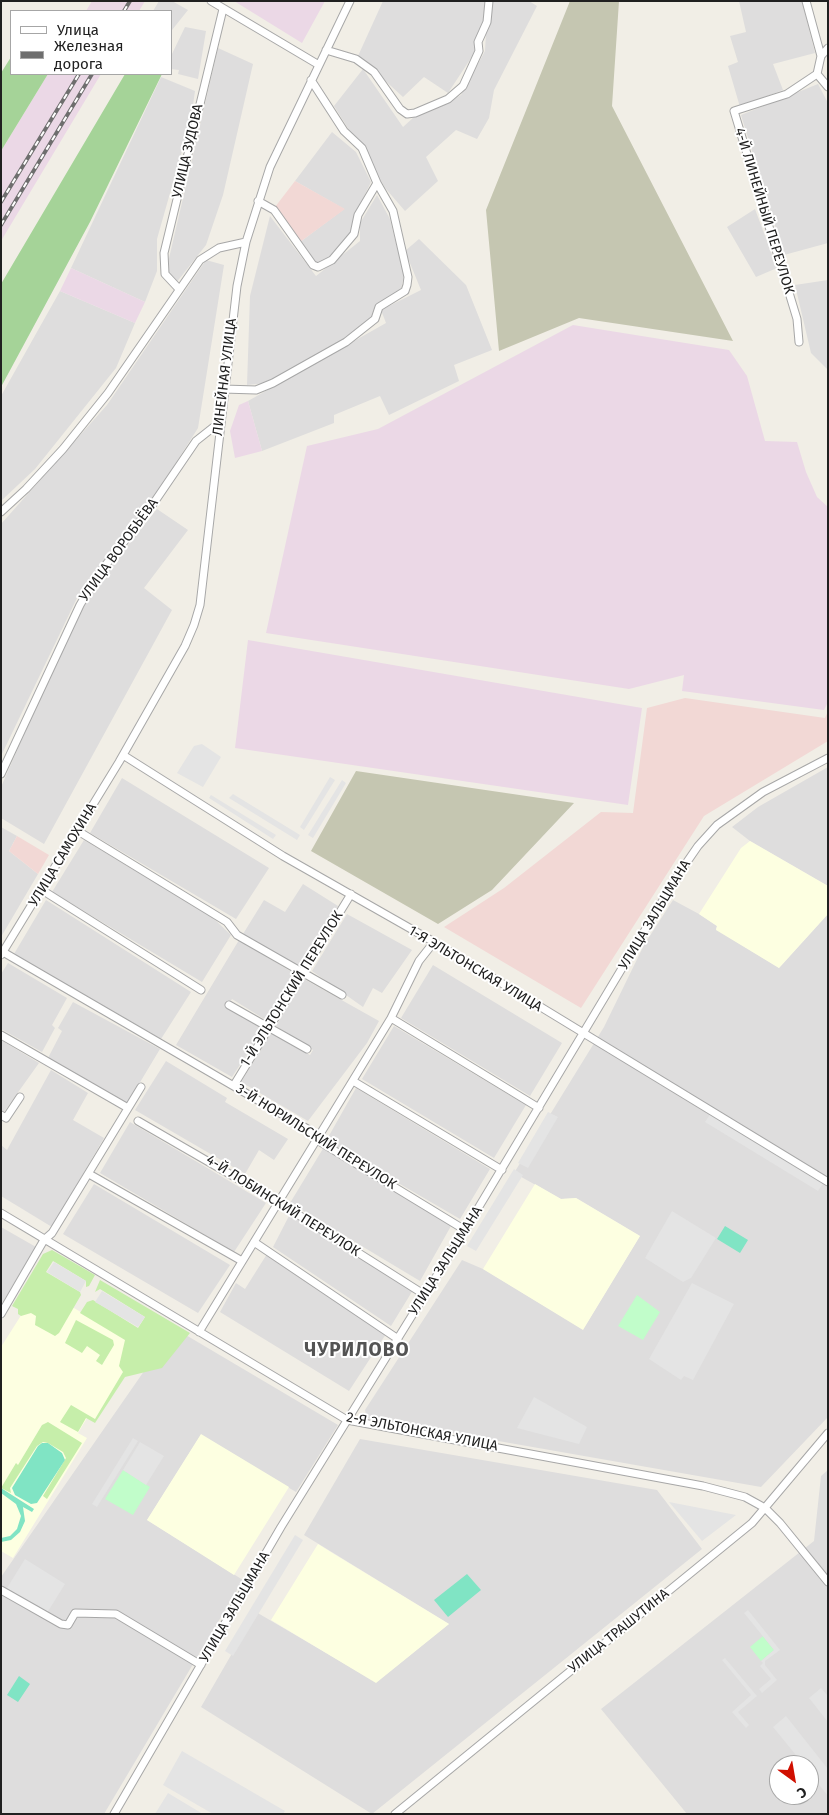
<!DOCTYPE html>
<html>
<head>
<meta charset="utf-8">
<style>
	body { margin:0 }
	#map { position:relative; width:829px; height:1815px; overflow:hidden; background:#f1eee6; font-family:"Fira Sans",sans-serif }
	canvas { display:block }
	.frame { position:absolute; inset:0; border:2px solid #202020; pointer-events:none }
	.legend { position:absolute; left:10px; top:10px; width:162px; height:65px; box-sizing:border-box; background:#fff; border:1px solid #a6a6a6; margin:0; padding:6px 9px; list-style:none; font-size:15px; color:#202020 }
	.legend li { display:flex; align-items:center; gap:10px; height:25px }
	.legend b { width:25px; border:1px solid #a6a6a6 }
	.north { position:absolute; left:769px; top:1755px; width:50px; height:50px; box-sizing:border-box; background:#fff; border:1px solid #a6a6a6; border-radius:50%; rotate:148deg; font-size:14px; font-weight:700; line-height:20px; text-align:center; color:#202020 }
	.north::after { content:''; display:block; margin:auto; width:18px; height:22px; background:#d00f00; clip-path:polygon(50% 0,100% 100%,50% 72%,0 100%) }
</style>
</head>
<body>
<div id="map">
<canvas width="829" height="1815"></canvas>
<div class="frame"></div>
<ul class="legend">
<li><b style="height:6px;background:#fff"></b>Улица</li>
<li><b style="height:6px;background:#6e6e6e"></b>Железная дорога</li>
</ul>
<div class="north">С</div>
</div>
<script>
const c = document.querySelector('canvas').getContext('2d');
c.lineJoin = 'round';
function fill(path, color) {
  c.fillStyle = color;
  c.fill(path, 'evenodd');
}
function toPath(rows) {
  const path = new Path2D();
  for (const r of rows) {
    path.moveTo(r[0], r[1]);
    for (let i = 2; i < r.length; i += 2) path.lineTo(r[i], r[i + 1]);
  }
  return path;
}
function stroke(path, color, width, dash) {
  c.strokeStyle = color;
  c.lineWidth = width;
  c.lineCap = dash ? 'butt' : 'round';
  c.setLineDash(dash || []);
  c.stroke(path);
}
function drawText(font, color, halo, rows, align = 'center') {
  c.font = font + ' "Fira Sans",sans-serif';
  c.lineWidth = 4;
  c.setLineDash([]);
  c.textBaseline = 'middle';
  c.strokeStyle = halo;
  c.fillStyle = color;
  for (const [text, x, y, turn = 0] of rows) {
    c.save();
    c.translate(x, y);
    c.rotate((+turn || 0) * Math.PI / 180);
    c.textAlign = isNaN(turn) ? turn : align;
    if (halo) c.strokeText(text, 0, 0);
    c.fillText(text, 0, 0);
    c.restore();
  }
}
fill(toPath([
	[159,1,172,1,188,10,172,30,171,11,153,11],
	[383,1,485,1,485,21,476,40,475,52,448,93,424,77,403,97,358,56],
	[490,1,529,1,537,6,494,90,489,118,477,139,456,130,426,157,438,181,405,211,386,189,334,106,363,69,403,127,414,117,444,105,461,95,485,51,486,33,490,22],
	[739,1,802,1,815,53,773,64,783,90,740,107,728,66,738,62,730,36,746,32],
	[185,27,206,31,198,79,178,74,179,70,171,69,171,56],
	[218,48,253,64,223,195,206,245,176,283,166,271],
	[161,77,195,91,191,119,157,239,157,271,145,302,71,268],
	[818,84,828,103,828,243,784,255,741,115],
	[332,132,356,152,371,182,355,215,351,234,327,262,314,263,300,242,344,209,295,181],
	[377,195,390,219,404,276,401,289,375,306,371,318,344,340,267,383,247,385,250,296,270,216,316,276,360,241,360,223],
	[755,209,777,268,756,277,727,227],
	[419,239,466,285,492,350,454,365,459,381,389,415,380,396,334,415,334,423,262,451,248,401,386,323,381,310,421,290,405,251],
	[206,260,224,265,198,428,155,496,77,598,1,756,1,524,107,405],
	[828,280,828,370,811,353,795,285],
	[60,291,135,323,116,368,35,469,1,501,1,396],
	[157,509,188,530,144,588,172,610,44,844,1,818,1,787,67,636,99,581],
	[828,767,828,886,750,841,732,827,758,807],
	[122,778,269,868,236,919,90,833],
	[1,827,17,836,9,851,38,874,1,937],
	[84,840,211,916,231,935,202,982,52,892],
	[303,884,338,906,300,968,243,934,264,900,285,912],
	[46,900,191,992,161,1039,14,954],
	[673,900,699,914,717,926,716,929,779,968,828,914,828,1417,761,1487,367,1418,365,1410,462,1260,483,1269,583,1329,640,1236,576,1198,561,1199,514,1173,604,1027,644,945],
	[347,914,412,950,382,993,373,988,363,1007,312,971],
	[239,940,295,974,269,1022,232,999,228,1005,264,1028,232,1077,176,1045],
	[8,963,67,998,52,1025,55,1028,42,1052,1,1029,1,974],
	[433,965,562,1043,530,1096,401,1018],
	[304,979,379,1021,367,1043,308,1121,241,1082,272,1032,310,1055,313,1050,276,1026],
	[73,1002,160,1049,127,1104,48,1058,62,1031,58,1028],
	[394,1026,526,1105,494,1158,362,1079],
	[1,1040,39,1063,4,1112,1,1110],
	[166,1061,227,1098,225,1102,288,1139,274,1160,259,1150,245,1174,135,1110],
	[51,1070,88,1093,73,1120,104,1138,52,1227,1,1196,1,1145,7,1150],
	[356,1088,490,1169,460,1219,326,1141],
	[130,1122,266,1203,234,1252,100,1173],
	[324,1147,451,1226,420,1281,290,1203],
	[94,1184,230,1265,198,1313,63,1234],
	[290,1214,413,1290,391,1326,273,1247],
	[1,1227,36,1247,2,1303,1,1302],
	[267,1254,386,1334,349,1391,220,1312,236,1283,245,1289],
	[174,1328,338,1425,296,1492,201,1435,147,1520,243,1580,104,1814,1,1814,1,1577],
	[360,1439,657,1490,702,1549,372,1814,201,1707,256,1612,376,1682,449,1624,304,1535],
	[828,1470,828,1814,687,1814,601,1709,814,1541,821,1476],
	[779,1765,809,1765,809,1795,779,1795]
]), '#dedddd');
fill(toPath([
	[295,181,345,209,300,242,275,207],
	[685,698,825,718,828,711,828,741,704,816,581,1008,444,927,504,888,601,812,633,813,647,708],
	[17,836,49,855,38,874,9,851]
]), '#f2d8d5');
fill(toPath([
	[92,1,145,1,139,11,86,11],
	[234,1,325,1,302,43],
	[48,74,101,74,1,241,1,151],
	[71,268,145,302,135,323,60,291],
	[573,325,729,350,747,376,765,441,797,442,806,472,817,497,828,507,828,702,824,710,682,691,684,675,629,689,266,633,307,446,378,429],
	[248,401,262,451,235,458,230,431,239,405],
	[248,640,642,708,628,805,235,748]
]), '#ebd8e6');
fill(toPath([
	[750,841,828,886,828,914,779,968,716,930,717,926,699,914,741,848],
	[535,1184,561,1199,576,1198,640,1236,583,1330,483,1269],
	[39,1287,139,1347,95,1422,87,1418,78,1433,87,1438,13,1558,1,1551,1,1347],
	[201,1434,289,1487,234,1575,147,1520],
	[318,1544,334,1554,449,1624,376,1683,271,1620]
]), '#fdffe1');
fill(toPath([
	[570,1,619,1,612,106,733,341,579,318,499,351,486,210],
	[356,771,574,803,492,890,438,924,311,851]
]), '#c5c6b1');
fill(toPath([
	[52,1250,95,1275,89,1286,86,1287,86,1281,53,1261,46,1272,80,1292,81,1295,59,1333,55,1336,35,1325,36,1316,31,1313,21,1316,18,1314,18,1309,12,1306,43,1254],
	[100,1280,190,1333,162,1368,125,1377,95,1423,86,1418,78,1432,60,1422,71,1405,95,1419,123,1372,119,1366,125,1340,80,1313,87,1302,93,1300,138,1328,145,1317,100,1289,95,1292],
	[76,1320,113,1340,114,1345,102,1365,96,1361,100,1355,87,1346,82,1353,65,1343],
	[48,1422,82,1443,47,1499,43,1496,66,1458,63,1452,48,1443,43,1442,37,1446,10,1488,11,1493,1,1488,16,1463,18,1465,42,1425]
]), '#c6eeaa');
fill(toPath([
	[11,57,11,74,48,74,1,151,1,73],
	[125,74,162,74,90,222,1,387,1,284]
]), '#a5d398');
fill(toPath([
	[637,1295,660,1312,643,1340,618,1326],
	[123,1470,150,1487,133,1515,105,1499],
	[763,1636,774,1650,761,1661,750,1647]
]), '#c1fdca');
fill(toPath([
	[725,1226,748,1240,740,1253,717,1239],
	[42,1443,48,1443,62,1453,65,1460,37,1503,31,1504,15,1495,12,1488,38,1446],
	[1,1488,34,1509,32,1512,23,1507,25,1521,20,1532,11,1540,1,1542,1,1538,10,1536,17,1529,21,1516,16,1504,1,1493],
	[467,1574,481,1590,448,1617,434,1600],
	[19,1676,30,1684,18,1702,7,1695]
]), '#80e4c4');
fill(toPath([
	[202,744,221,757,203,787,177,773,194,746],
	[330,777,335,780,304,830,300,827],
	[342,780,346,783,313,838,308,835],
	[233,794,300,835,297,840,229,798],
	[211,795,276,835,273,839,209,798],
	[548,1112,558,1117,528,1168,518,1163],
	[711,1113,824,1182,818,1191,705,1122],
	[514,1169,523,1175,476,1251,467,1246],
	[672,1211,716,1238,691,1278,683,1282,645,1258],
	[54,1262,86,1281,80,1292,47,1272],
	[692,1283,734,1304,693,1380,684,1376,681,1380,649,1359],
	[102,1291,145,1317,138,1327,95,1302],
	[534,1397,587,1427,579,1444,517,1428],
	[133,1438,138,1441,97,1507,92,1504],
	[140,1442,164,1456,146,1485,123,1470],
	[669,1502,736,1515,702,1541],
	[295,1535,303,1540,233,1656,225,1651],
	[25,1559,65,1584,47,1613,7,1588],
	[748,1610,780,1650,765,1661,765,1665,777,1680,762,1693,759,1689,771,1679,760,1666,763,1663,761,1661,774,1650,744,1613],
	[725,1658,757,1696,738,1712,749,1725,746,1728,732,1712,751,1695,722,1660],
	[821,1688,828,1696,828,1722,809,1698],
	[786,1716,828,1769,828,1796,809,1772,809,1765,804,1765,773,1727],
	[182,1751,285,1811,283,1814,213,1814,163,1785],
	[168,1793,203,1814,155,1814]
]), '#e4e4e4');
const minor = toPath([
	[211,1,319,65],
	[806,1,821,56,817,74,828,87],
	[326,50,356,59,374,72,400,109,407,114,415,113,448,99,463,86,479,51,478,42,487,22,489,1],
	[821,56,828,48],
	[258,201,274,210,313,265,318,267,332,260,354,234,358,215,377,183],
	[179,289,165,274,164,253,223,9],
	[799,342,797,319,734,111,787,94,817,74],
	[223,389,256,390,273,383,346,342,375,319,379,307,405,291,407,285,408,277,393,211,377,183,362,148,344,131,311,80],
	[1,512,26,489,63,449,108,393,200,260,219,248,246,242],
	[123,755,283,856,434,942,828,1182],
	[1,774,80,605,97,576,149,510,196,441,220,422],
	[78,831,227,922,237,935,342,995],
	[42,890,201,990],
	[3,952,311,1131,317,1140,465,1230],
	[1,955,119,762,185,646,194,625,200,605,237,286,246,242,270,167,350,1],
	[229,1005,307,1049],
	[391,1018,539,1108],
	[1,1035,128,1108],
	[353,1081,502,1170],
	[234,1085,351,894],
	[1,1115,6,1118,20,1097],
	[138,1121,278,1202,425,1295],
	[89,1174,242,1261],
	[1,1213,347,1420,703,1486,745,1497,765,1508,780,1523,828,1582],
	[254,1242,398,1339],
	[1,1314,44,1240,52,1233,141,1087],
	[199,1332,391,1018,419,961,434,942],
	[1,1590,61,1624,68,1625,75,1613,116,1614,201,1665],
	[114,1814,281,1527,465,1230,678,875,698,846,717,825,763,792,828,758],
	[395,1814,752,1523,828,1433]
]);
stroke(minor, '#a7a7a7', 9);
stroke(minor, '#fff', 7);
const rail = toPath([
	[124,11,130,1],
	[1,202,79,74],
	[1,225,92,74]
]);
stroke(rail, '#6e6e6e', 4);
stroke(rail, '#fff', 2, [5.5]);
drawText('14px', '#202020', '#fff', [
	["УЛИЦА ЗУДОВА",188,151,-77],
	["4-Й ЛИНЕЙНЫЙ ПЕРЕУЛОК",764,211,73],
	["ЛИНЕЙНАЯ УЛИЦА",225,377,-83],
	["УЛИЦА ВОРОБЬЁВА",119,550,-54],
	["УЛИЦА САМОХИНА",63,855,-59],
	["УЛИЦА ЗАЛЬЦМАНА",655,915,-59],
	["1-Я ЭЛЬТОНСКАЯ УЛИЦА",475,969,31],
	["1-Й ЭЛЬТОНСКИЙ ПЕРЕУЛОК",292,989,-58],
	["3-Й НОРИЛЬСКИЙ ПЕРЕУЛОК",316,1137,32],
	["4-Й ЛОБИНСКИЙ ПЕРЕУЛОК",283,1206,32],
	["УЛИЦА ЗАЛЬЦМАНА",446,1261,-58],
	["2-Я ЭЛЬТОНСКАЯ УЛИЦА",422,1432,11],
	["УЛИЦА ЗАЛЬЦМАНА",235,1607,-60],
	["УЛИЦА ТРАШУТИНА",619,1631,-39]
]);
c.letterSpacing = '1px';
drawText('bold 19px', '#535353', '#fff', [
	["ЧУРИЛОВО",357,1351]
]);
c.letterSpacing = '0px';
</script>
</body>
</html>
